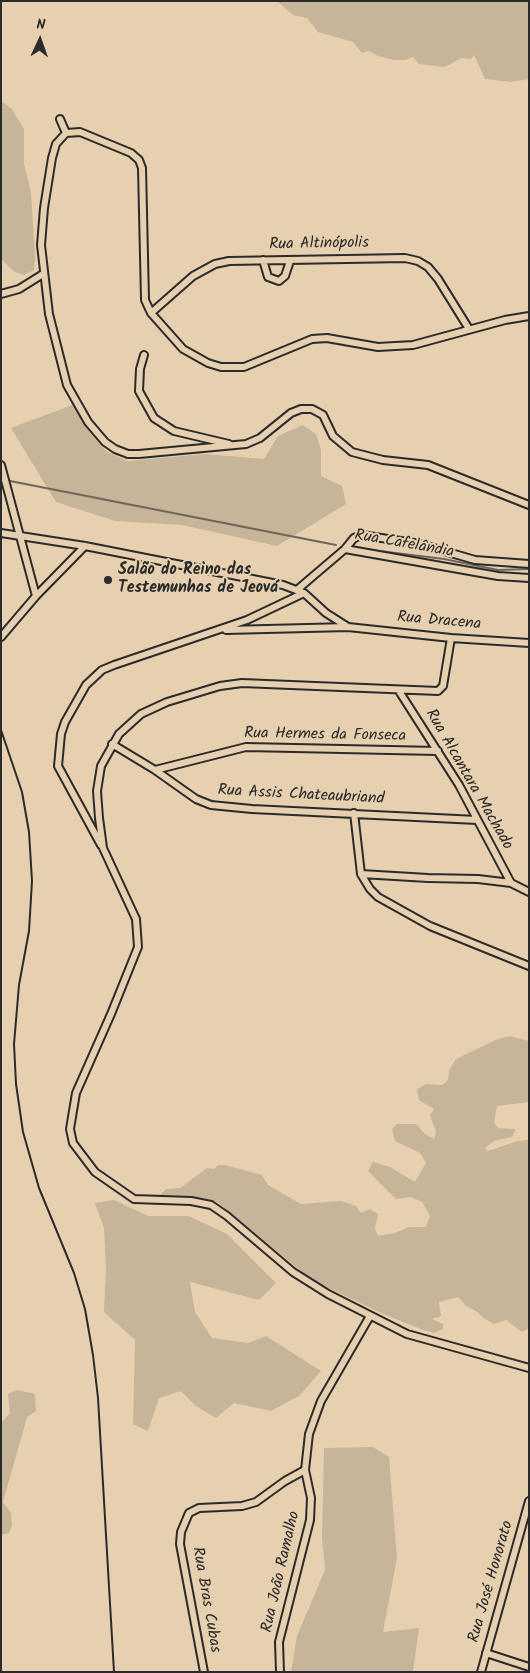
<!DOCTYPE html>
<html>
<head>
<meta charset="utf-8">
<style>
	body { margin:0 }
	#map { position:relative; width:530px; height:1673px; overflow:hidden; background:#e6d0af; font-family:Kalam,sans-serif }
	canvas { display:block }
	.frame { position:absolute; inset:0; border:2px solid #2b2b2b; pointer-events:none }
	.north { position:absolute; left:15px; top:15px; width:50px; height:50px; -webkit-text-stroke:4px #e6d0af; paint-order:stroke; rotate:3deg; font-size:14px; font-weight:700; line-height:20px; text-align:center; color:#2b2b2b }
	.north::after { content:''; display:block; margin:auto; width:18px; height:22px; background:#2b2b2b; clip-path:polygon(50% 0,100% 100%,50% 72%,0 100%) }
</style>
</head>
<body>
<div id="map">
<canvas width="530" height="1673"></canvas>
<div class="frame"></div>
<div class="north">N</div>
</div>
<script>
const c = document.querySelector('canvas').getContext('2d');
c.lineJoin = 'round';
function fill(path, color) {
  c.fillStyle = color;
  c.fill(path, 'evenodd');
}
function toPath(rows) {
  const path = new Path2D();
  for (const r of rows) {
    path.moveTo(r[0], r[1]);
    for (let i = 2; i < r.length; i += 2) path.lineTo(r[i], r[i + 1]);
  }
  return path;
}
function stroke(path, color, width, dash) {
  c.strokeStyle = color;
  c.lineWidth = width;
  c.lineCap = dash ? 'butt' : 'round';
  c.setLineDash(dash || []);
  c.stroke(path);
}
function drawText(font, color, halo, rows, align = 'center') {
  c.font = font + ' Kalam,sans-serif';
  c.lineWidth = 4;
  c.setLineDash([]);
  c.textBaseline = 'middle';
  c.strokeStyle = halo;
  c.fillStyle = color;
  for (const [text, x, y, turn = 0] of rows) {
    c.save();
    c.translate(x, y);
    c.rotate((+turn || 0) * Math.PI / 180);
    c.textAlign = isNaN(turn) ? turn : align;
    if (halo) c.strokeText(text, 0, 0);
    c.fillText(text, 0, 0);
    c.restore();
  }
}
fill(toPath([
	[277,1,529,1,529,79,511,82,485,79,474,55,471,59,461,58,445,67,419,64,413,57,406,60,394,60,378,56,369,51,362,53,353,42,318,32,307,18,293,15],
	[1,101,12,109,24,129,24,164,31,193,35,258,34,270,24,275,15,272,1,259],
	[75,404,94,438,106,451,127,461,205,454,264,459,278,436,303,425,316,434,321,450,321,476,342,486,346,504,277,546,182,525,115,521,56,502,11,428],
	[510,1036,529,1041,529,1102,497,1106,494,1122,498,1128,516,1129,512,1137,494,1141,485,1148,488,1151,518,1141,529,1140,529,1328,522,1332,506,1320,494,1324,485,1319,476,1311,466,1306,458,1297,439,1302,441,1316,432,1319,443,1324,443,1329,434,1333,423,1330,381,1313,312,1280,217,1202,188,1197,167,1198,160,1195,166,1189,180,1188,207,1168,214,1169,218,1165,225,1165,262,1175,268,1185,301,1204,341,1201,356,1206,361,1213,370,1209,378,1214,375,1228,378,1236,395,1233,409,1227,426,1227,430,1216,422,1202,411,1197,396,1199,368,1171,373,1162,390,1167,415,1182,426,1163,420,1153,395,1141,392,1129,397,1124,416,1124,425,1134,434,1139,436,1132,430,1115,434,1109,419,1100,417,1089,426,1084,442,1085,448,1080,449,1070,456,1059,498,1039],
	[114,1200,148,1216,189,1216,227,1234,276,1283,259,1300,190,1282,195,1312,212,1338,248,1343,266,1336,321,1371,299,1396,271,1411,234,1403,216,1418,196,1406,181,1391,159,1398,148,1431,133,1424,135,1340,104,1312,106,1270,104,1228,95,1203],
	[17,1390,35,1394,36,1411,27,1417,3,1502,11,1513,12,1525,9,1533,1,1535,1,1423,10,1413,8,1394],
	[373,1447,389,1457,397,1558,383,1632,419,1628,413,1672,291,1672,297,1636,325,1570,322,1538,324,1448]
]), '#c7b599');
stroke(toPath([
	[10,481,336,545],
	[355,548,444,559,498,570,529,569]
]), '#6f665a', 2);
const minor = toPath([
	[60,119,66,133],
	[263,260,268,277,279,281,285,276,290,261],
	[1,294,19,289,43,274],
	[151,313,193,276,215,264,229,261,405,258,418,261,428,267,438,279,469,329],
	[529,316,505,320,413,345,378,347,327,338,312,339,244,367,221,367,208,363,183,349,151,313,145,300,142,168,139,160,131,153,80,132,66,133,56,144,52,158,44,208,41,245,49,314,67,385,88,422,105,442,115,449,128,454,139,454,246,444,260,438,291,413,301,409,312,409,323,415,333,436,352,452,383,460,428,465,529,505],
	[144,355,140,369,139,391,154,418,174,431,229,444],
	[1,465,36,596],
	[1,533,85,546,283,585,304,593,326,613,348,627],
	[345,549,498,576,529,578],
	[298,589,345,549,354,538,362,535,420,544,475,560,529,564],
	[226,630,348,627,451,638,529,643],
	[1,637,36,596,85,546],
	[451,638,443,686,438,691,242,683,220,686,167,702,141,714,119,734,101,766,97,791,99,818,103,848,136,919,138,947,111,1014,76,1093,70,1129,73,1143,95,1172,134,1199,191,1201,211,1205,227,1216,293,1272,328,1294,407,1334,529,1368],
	[399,691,459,785,511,883],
	[112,744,155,770,196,799,211,805,252,809,477,820],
	[155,770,246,747,438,751],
	[354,813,361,874,370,889,378,897,430,926,529,966],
	[101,845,58,766,61,734,65,722,86,685,102,670,114,665,247,620,304,593],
	[361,874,428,878,478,879,511,883,529,892],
	[486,1653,529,1667],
	[204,1672,180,1544,181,1532,189,1513,199,1508,242,1506,256,1502,285,1481,305,1470],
	[280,1672,279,1642,310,1520,311,1498,305,1470,309,1434,321,1401,370,1316],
	[481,1672,529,1501]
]);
stroke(minor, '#2b2b2b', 10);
stroke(minor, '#e6d0af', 6);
stroke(toPath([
	[1,730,22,792,29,832,32,881,29,931,19,985,14,1044,16,1084,23,1132,39,1188,74,1273,85,1309,93,1355,98,1398,114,1672]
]), '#2b2b2b', 2);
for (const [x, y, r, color] of [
	[108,580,5,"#2b2b2b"]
]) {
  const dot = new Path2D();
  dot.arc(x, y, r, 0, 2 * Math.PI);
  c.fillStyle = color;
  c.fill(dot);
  stroke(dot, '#e6d0af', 2);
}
drawText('16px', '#2b2b2b', '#e6d0af', [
	["Rua Altinópolis",319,245,-1],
	["Rua Cafelândia",404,545,10],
	["Rua Dracena",439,622,5],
	["Rua Hermes da Fonseca",325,736,1],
	["Rua Alcantara Machado",468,780,60],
	["Rua Assis Chateaubriand",301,796,3],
	["Rua João Ramalho",282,1572,-77],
	["Rua José Honorato",492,1582,-74],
	["Rua Bras Cubas",205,1600,80]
]);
drawText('bold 16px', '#2b2b2b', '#e6d0af', [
	["Salão do Reino das",118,571],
	["Testemunhas de Jeová",118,589]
], 'left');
</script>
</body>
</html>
